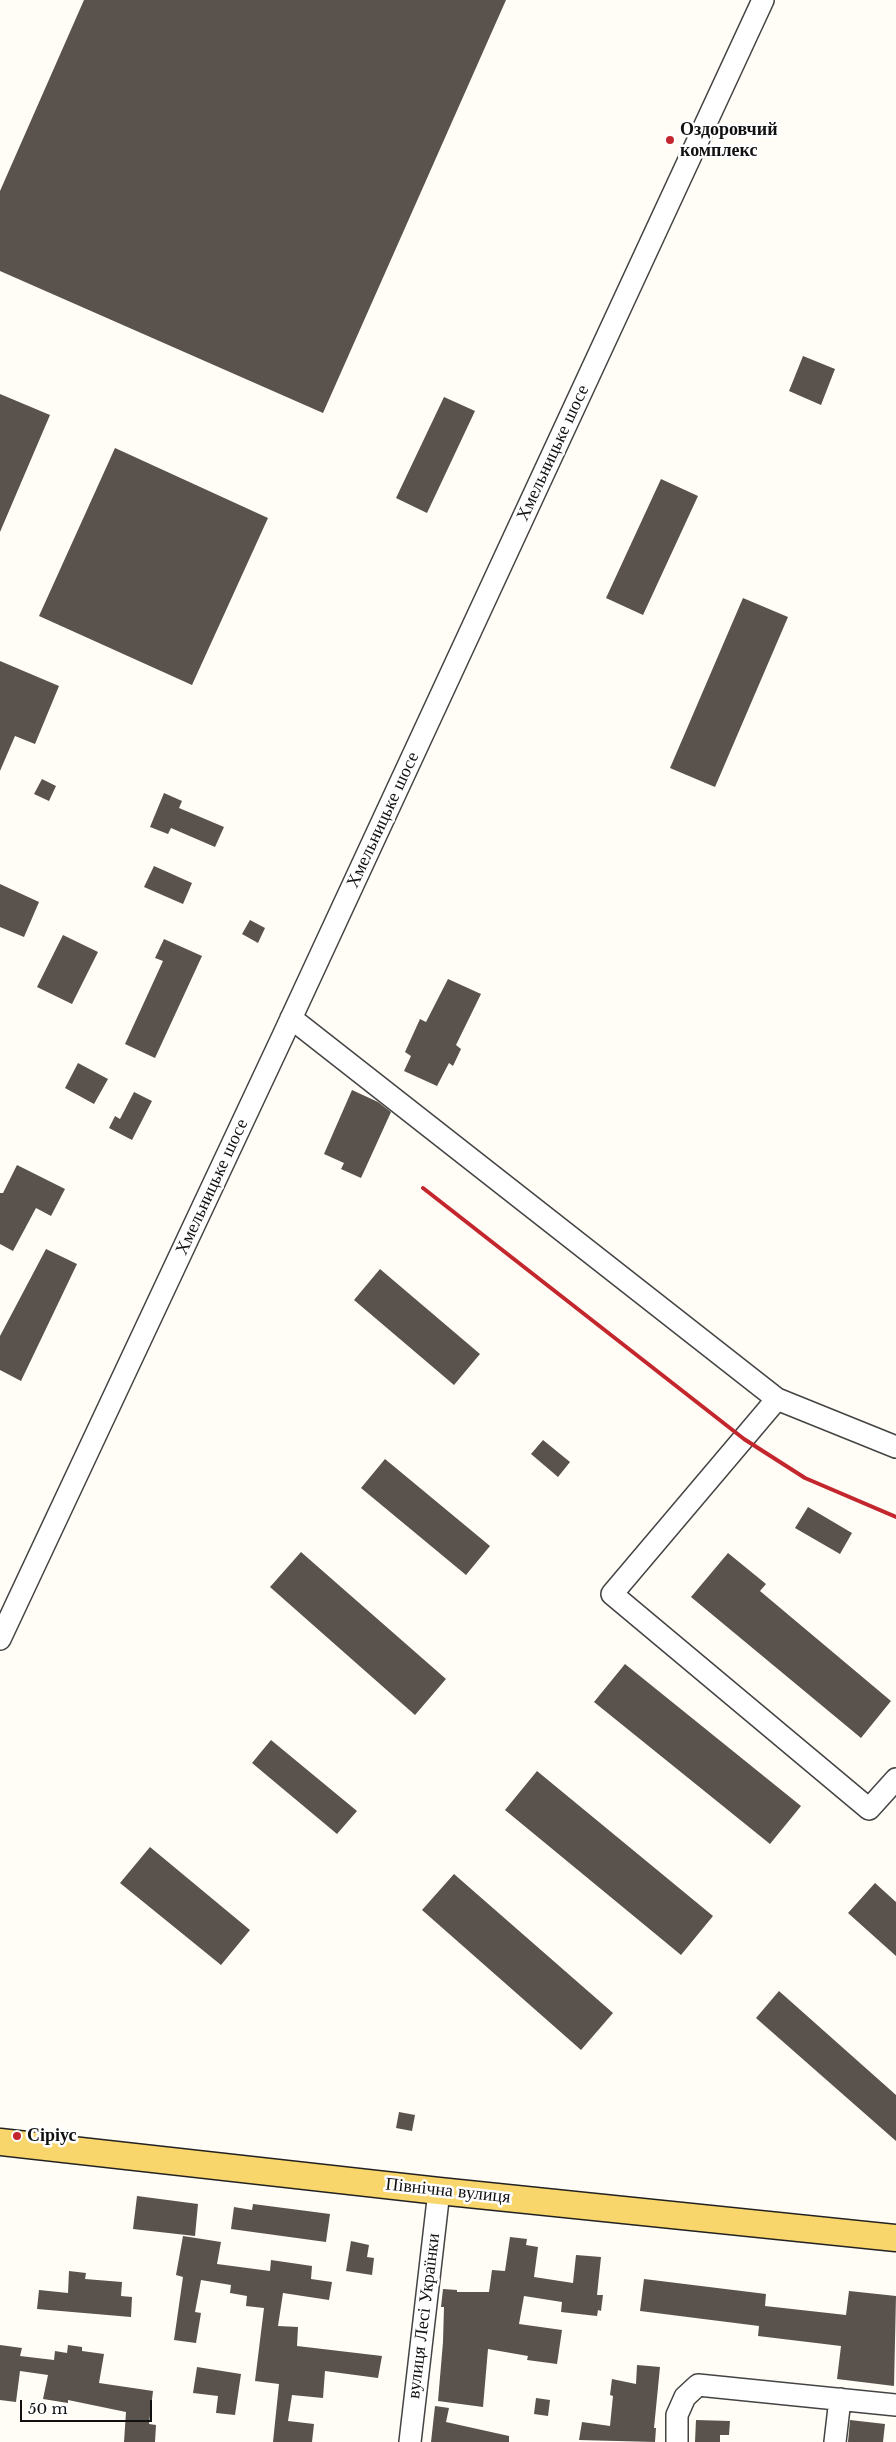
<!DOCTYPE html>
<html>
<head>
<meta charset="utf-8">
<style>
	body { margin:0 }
	#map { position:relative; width:896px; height:2442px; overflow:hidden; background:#fffdf5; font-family:"Libre Baskerville",serif }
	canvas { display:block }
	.scale { position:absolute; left:20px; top:2400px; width:132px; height:22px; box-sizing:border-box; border:2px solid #111; border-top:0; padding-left:6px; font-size:15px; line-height:18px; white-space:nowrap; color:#111; -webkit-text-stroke:4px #fff; paint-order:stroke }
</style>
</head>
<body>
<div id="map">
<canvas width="896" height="2442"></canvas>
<div class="scale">50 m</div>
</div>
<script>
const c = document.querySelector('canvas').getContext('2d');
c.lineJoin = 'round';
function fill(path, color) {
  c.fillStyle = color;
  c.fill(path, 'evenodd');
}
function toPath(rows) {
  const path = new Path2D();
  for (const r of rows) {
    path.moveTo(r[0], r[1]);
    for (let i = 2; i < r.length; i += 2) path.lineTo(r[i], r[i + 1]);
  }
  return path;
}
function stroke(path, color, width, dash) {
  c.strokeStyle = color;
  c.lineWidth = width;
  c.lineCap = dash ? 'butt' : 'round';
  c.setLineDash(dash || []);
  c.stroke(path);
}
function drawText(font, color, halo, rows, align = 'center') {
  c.font = font + ' "Libre Baskerville",serif';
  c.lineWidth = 5;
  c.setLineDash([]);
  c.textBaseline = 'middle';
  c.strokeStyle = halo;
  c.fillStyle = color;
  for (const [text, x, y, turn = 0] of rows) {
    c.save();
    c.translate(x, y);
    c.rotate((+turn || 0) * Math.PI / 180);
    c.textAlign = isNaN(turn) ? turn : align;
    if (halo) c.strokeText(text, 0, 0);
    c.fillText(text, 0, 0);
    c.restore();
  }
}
fill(toPath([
	[84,0,506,0,323,413,0,271,0,191],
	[803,356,835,369,821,405,789,391],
	[0,394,50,415,0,532],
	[444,397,475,411,427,513,396,498],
	[115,448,268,518,192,685,39,616],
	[661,479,698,496,643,615,606,598],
	[743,598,788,617,715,787,670,768],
	[0,661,59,686,35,744,15,736,0,771],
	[42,779,56,786,49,801,34,794],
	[164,793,182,801,179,808,224,827,215,847,171,828,168,834,150,827],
	[154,866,192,883,183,904,144,887],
	[0,884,39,902,24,937,0,927],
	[250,920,265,928,258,943,242,934],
	[63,935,98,952,72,1004,37,987],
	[164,939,202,956,155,1058,125,1044,163,961,155,958],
	[448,979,481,994,456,1045,461,1049,453,1066,449,1063,437,1086,404,1071,411,1056,405,1052,420,1019,426,1022],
	[78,1063,108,1079,94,1104,65,1088],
	[352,1090,378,1102,391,1112,361,1178,341,1169,344,1163,324,1154],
	[134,1092,152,1101,132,1140,109,1128,115,1116,120,1119],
	[17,1165,65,1189,51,1216,36,1208,13,1251,0,1244,0,1193,3,1193],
	[46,1249,77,1264,21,1381,0,1370,0,1336],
	[380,1269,480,1354,454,1385,354,1300],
	[543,1440,570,1462,558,1477,531,1454],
	[385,1459,490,1546,466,1575,361,1488],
	[808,1507,852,1533,840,1554,795,1528],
	[301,1552,446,1679,415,1715,270,1587],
	[728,1553,766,1584,760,1591,891,1701,861,1738,691,1597],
	[625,1664,801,1806,770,1844,594,1702],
	[271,1740,357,1811,337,1834,252,1763],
	[537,1771,713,1916,681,1955,505,1810],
	[150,1847,250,1930,221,1965,120,1883],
	[454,1874,613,2013,581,2050,422,1910],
	[875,1883,896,1902,896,1956,848,1913],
	[779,1991,896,2095,896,2141,756,2018],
	[399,2112,415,2115,412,2131,396,2128],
	[137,2196,198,2204,195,2236,133,2229],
	[253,2204,330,2214,326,2242,231,2229,234,2207,252,2210],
	[183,2236,221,2242,217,2264,270,2271,271,2260,312,2266,311,2279,332,2282,329,2300,283,2293,278,2326,298,2327,297,2346,382,2356,378,2378,325,2371,323,2398,292,2395,288,2421,314,2424,312,2442,273,2442,279,2384,255,2381,264,2308,246,2306,247,2296,230,2293,231,2285,201,2280,195,2312,201,2313,196,2343,174,2340,183,2277,176,2275],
	[510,2237,527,2239,526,2245,538,2247,534,2277,573,2283,576,2255,601,2257,597,2295,603,2295,601,2311,598,2310,597,2316,561,2312,562,2302,524,2296,519,2324,562,2330,557,2364,527,2360,528,2356,488,2349,483,2407,438,2401,443,2342,444,2307,441,2307,443,2289,457,2290,457,2292,489,2292,492,2270,505,2271],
	[351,2241,369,2245,367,2257,374,2258,372,2275,346,2271],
	[69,2271,86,2273,85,2279,122,2282,121,2296,132,2297,131,2317,37,2309,39,2290,68,2293],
	[644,2279,766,2294,765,2306,846,2315,849,2291,896,2296,894,2386,837,2379,841,2346,758,2336,759,2326,640,2311],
	[0,2345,22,2348,20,2356,54,2360,55,2351,67,2353,68,2345,82,2347,82,2351,104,2354,99,2383,153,2391,149,2424,156,2425,155,2442,124,2442,126,2412,68,2400,68,2403,43,2399,48,2375,20,2371,16,2402,0,2400],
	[637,2365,660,2367,654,2428,656,2428,655,2442,579,2440,582,2422,610,2426,613,2396,610,2395,612,2379,636,2384],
	[197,2367,241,2374,235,2415,216,2413,218,2396,193,2393],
	[536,2398,550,2400,548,2416,534,2414],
	[435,2406,449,2408,446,2422,509,2436,509,2442,431,2442],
	[696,2420,730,2421,729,2435,720,2435,720,2442,695,2442],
	[850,2420,885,2424,883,2442,848,2442]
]), '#5a524d');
const minor = toPath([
	[291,1018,777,1399,896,1447],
	[777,1399,612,1594,869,1809,896,1779],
	[0,1639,282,1038,763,0],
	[410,2442,439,2191],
	[677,2442,677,2415,685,2397,698,2385,896,2405],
	[835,2442,840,2399]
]);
const major = toPath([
	[0,2142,439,2191,896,2238]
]);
stroke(minor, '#444', 24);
stroke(major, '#222', 29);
stroke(minor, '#fff', 21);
stroke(major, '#f9d66b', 26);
stroke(toPath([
	[423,1188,744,1439,805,1478,896,1517]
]), '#c4262e', 4);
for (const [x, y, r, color] of [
	[670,140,5,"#c4262e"],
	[17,2136,5,"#c4262e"]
]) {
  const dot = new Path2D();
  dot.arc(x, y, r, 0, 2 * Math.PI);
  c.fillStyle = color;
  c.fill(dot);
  stroke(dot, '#fff', 2);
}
drawText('bold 18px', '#111', '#fff', [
	["Оздоровчий",680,130],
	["комплекс",680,151],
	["Сіріус",27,2136]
], 'left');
drawText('18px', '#111', '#fff', [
	["Хмельницьке шосе",553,453,-65],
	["Хмельницьке шосе",383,820,-65],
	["Хмельницьке шосе",212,1187,-65],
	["Північна вулиця",448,2191,6],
	["вулиця Лесі Українки",424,2316,-83]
]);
</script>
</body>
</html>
